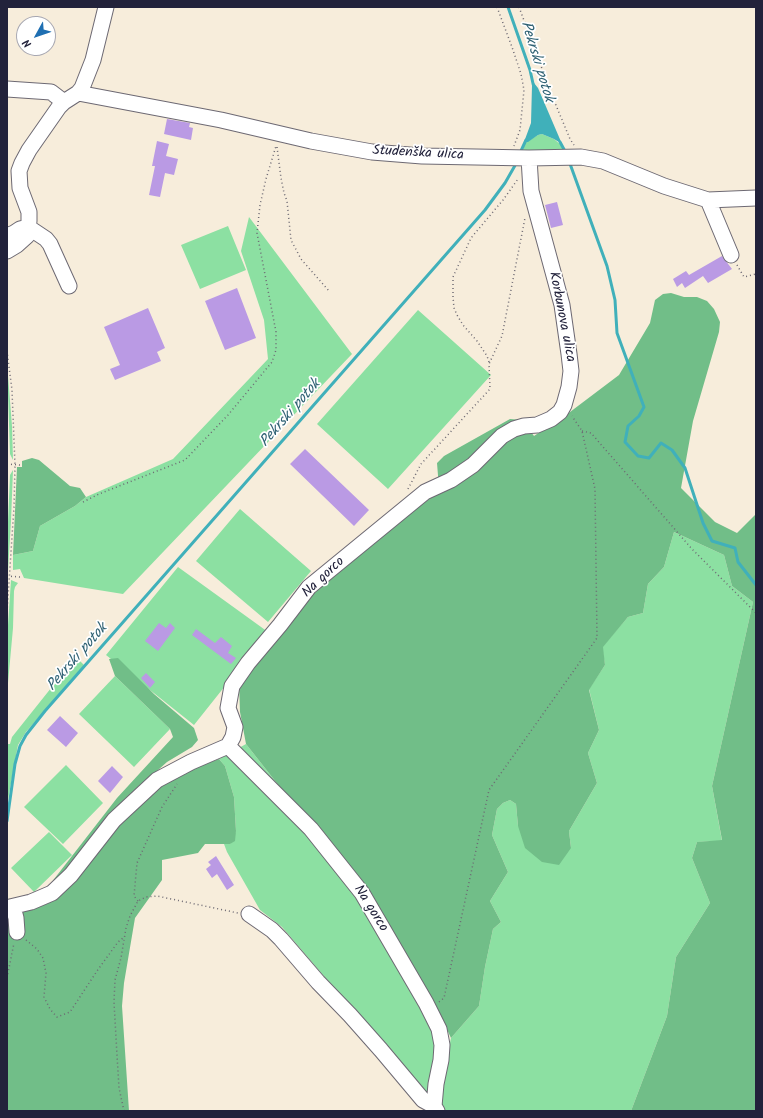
<!DOCTYPE html>
<html>
<head>
<meta charset="utf-8">
<style>
	body { margin:0 }
	#map { position:relative; width:763px; height:1118px; overflow:hidden; background:#f7eddb; font-family:Kalam,sans-serif }
	canvas { display:block }
	.frame { position:absolute; inset:0; border:8px solid #22223b; pointer-events:none }
	.north { position:absolute; left:16px; top:16px; width:40px; height:40px; box-sizing:border-box; background:#fff; border:1px solid #a7a7b1; border-radius:50%; rotate:230deg; font-size:11px; font-weight:700; line-height:16px; text-align:center; color:#22223b }
	.north::after { content:''; display:block; margin:auto; width:14px; height:18px; background:#1f6fb2; clip-path:polygon(50% 0,100% 100%,50% 72%,0 100%) }
</style>
</head>
<body>
<div id="map">
<canvas width="763" height="1118"></canvas>
<div class="frame"></div>
<div class="north">N</div>
</div>
<script>
const c = document.querySelector('canvas').getContext('2d');
c.lineJoin = 'round';
function fill(path, color) {
  c.fillStyle = color;
  c.fill(path, 'evenodd');
}
function toPath(rows) {
  const path = new Path2D();
  for (const r of rows) {
    path.moveTo(r[0], r[1]);
    for (let i = 2; i < r.length; i += 2) path.lineTo(r[i], r[i + 1]);
  }
  return path;
}
function stroke(path, color, width, dash) {
  c.strokeStyle = color;
  c.lineWidth = width;
  c.lineCap = dash ? 'butt' : 'round';
  c.setLineDash(dash || []);
  c.stroke(path);
}
function drawText(font, color, halo, rows, align = 'center') {
  c.font = font + ' Kalam,sans-serif';
  c.lineWidth = 3.5;
  c.setLineDash([]);
  c.textBaseline = 'middle';
  c.strokeStyle = halo;
  c.fillStyle = color;
  for (const [text, x, y, turn = 0] of rows) {
    c.save();
    c.translate(x, y);
    c.rotate((+turn || 0) * Math.PI / 180);
    c.textAlign = isNaN(turn) ? turn : align;
    if (halo) c.strokeText(text, 0, 0);
    c.fillText(text, 0, 0);
    c.restore();
  }
}
fill(toPath([
	[542,134,554,139,561,145,564,150,543,155,523,150,525,143,538,135],
	[249,217,352,354,123,594,24,578,20,569,13,570,13,555,33,551,40,526,75,506,86,497,173,459,268,359,264,320,241,251],
	[228,226,246,270,200,289,181,245],
	[418,310,491,375,388,489,317,424],
	[7,363,12,426,13,460,10,454],
	[13,470,11,521,8,571,7,545,10,475],
	[240,509,311,571,268,622,196,561],
	[674,532,724,555,732,586,753,602,712,786,722,841,697,842,692,858,710,903,676,957,667,1016,631,1111,443,1111,437,1100,451,1038,479,1006,485,967,493,929,501,922,490,901,508,872,492,835,497,809,503,803,510,800,516,804,518,826,571,848,569,831,597,783,588,753,599,730,589,689,605,665,602,647,628,617,643,613,648,584,664,567],
	[178,567,268,632,194,725,106,655],
	[11,580,18,583,15,587,14,591,13,628,7,694,7,640],
	[74,655,84,665,26,732,18,745,7,805,7,744,10,744,12,737,67,668],
	[115,676,170,729,134,767,79,714],
	[246,744,361,890,399,946,437,1008,435,1046,430,1095,425,1095,282,927,260,910,227,852,224,844,230,844,236,831,234,797,225,766,219,759],
	[66,765,103,803,63,844,24,807],
	[49,832,72,855,34,892,11,868]
]), '#8ce0a2');
fill(toPath([
	[671,293,684,297,697,297,707,301,714,309,720,322,719,332,693,421,681,488,715,522,737,533,756,514,756,1111,631,1111,667,1016,676,957,710,903,692,858,697,842,722,840,712,786,753,602,732,586,724,555,674,532,664,567,648,584,643,613,628,617,603,647,605,665,589,690,599,730,588,753,597,783,569,831,571,848,559,865,542,862,525,848,518,826,516,804,510,800,503,803,497,809,492,835,508,872,490,901,501,922,493,929,485,967,479,1006,451,1038,437,1008,399,946,361,890,246,744,240,712,239,683,309,598,335,574,396,521,434,496,439,488,437,463,444,456,510,419,522,420,534,436,570,412,619,375,650,323,655,300,663,294],
	[32,458,39,460,70,486,80,488,86,497,75,506,40,526,33,551,13,555,17,467,22,467,22,461],
	[118,658,154,694,194,728,198,740,192,747,167,762,138,788,219,759,225,766,234,797,236,831,235,841,230,844,205,844,198,853,162,860,162,880,135,918,124,983,122,1006,129,1111,7,1111,7,924,51,883,117,798,173,737,170,729,115,676,109,659]
]), '#71be88');
fill(toPath([
	[534,83,538,88,562,144,554,139,542,134,538,135,528,142,524,142,531,123,532,86]
]), '#40b0ba');
stroke(toPath([
	[508,7,530,70,534,88],
	[560,142,566,153],
	[520,153,526,140],
	[569,161,607,266,615,300,617,333,644,407,639,416,628,426,625,442,638,456,649,458,661,443,672,450,685,468,703,523,712,541,735,548,738,562,756,585],
	[7,821,15,764,20,746,26,735,45,711,485,210,505,183,517,162]
]), '#40b0ba', 3);
fill(toPath([
	[167,119,190,123,189,127,193,128,191,140,164,134],
	[157,141,169,144,166,156,178,159,174,175,165,173,160,197,149,195,155,166,152,166],
	[557,202,563,225,551,228,545,205],
	[722,256,732,269,708,283,703,276,685,288,682,283,677,287,673,279,686,271,689,275],
	[237,288,256,338,225,350,205,301],
	[148,308,165,348,157,352,161,361,115,380,110,369,120,365,104,327],
	[305,449,369,510,354,526,290,464],
	[159,623,166,628,170,623,175,628,158,651,145,641],
	[196,629,215,643,221,637,232,646,228,653,236,658,231,664,192,635],
	[146,673,155,682,150,688,141,678],
	[60,716,78,733,66,747,47,730],
	[112,766,123,777,110,793,98,781],
	[216,856,234,885,227,890,217,874,212,878,206,869,211,865,208,862]
]), '#ba9ae4');
const minor = toPath([
	[7,89,51,92,64,102],
	[78,93,221,120,311,141,372,152,422,156,529,158,581,157,603,161,664,186,708,200,756,198],
	[708,200,731,255],
	[28,227,46,239,50,244,69,286],
	[7,236,14,233,20,229,28,227],
	[7,251,17,245,27,236,29,221,29,212,20,188,19,171,22,163,29,150,59,107,64,102,78,93,82,88,93,60,106,7],
	[228,746,311,829,362,893,426,1003,439,1029,442,1045,441,1060,436,1084,434,1106,437,1111],
	[13,907,16,918,17,932],
	[7,909,10,907,31,902,52,893,71,875,114,820,157,780,191,762,228,746,233,737,235,727,228,708,232,686,248,663,280,625,309,587,425,492,451,480,473,465,502,436,514,429,524,426,537,425,551,419,560,412,564,405,569,387,571,371,569,354,562,305,531,191,529,158],
	[249,914,272,930,281,939,318,982,350,1015,381,1050,423,1100,434,1106]
]);
stroke(minor, '#6d6973', 17);
stroke(toPath([
	[497,7,512,47,521,74,524,90,520,130,514,146],
	[519,7,553,98,570,139,574,145],
	[277,147,281,178,284,193,287,201,291,240,301,259,329,291],
	[737,265,744,277,756,274],
	[7,351,12,390,15,465,14,507,7,612],
	[489,362,487,356,477,341,463,325,457,315,454,308,453,297,453,277,471,238,503,200,518,179],
	[582,431,591,433,692,549,756,613],
	[7,464,20,465],
	[408,489,421,464,490,389,489,364,502,336,525,218],
	[83,502,99,494,185,460,228,415,272,362,276,350,276,332,257,233,260,205,266,179,276,146],
	[7,576,20,577],
	[138,901,134,896,137,863,162,807,177,784],
	[26,940,37,949,43,958,46,973,44,997,50,1009,57,1017,70,1012,97,971,118,942,123,938],
	[7,978,14,943],
	[439,1002,444,998,489,790,597,638,595,489,582,431,572,416],
	[124,1111,119,1088,117,1055,114,1002,115,980,121,958,126,928,130,916,138,901,146,897,157,896,238,913]
]), '#6d6973', 1.5, [1, 3]);
stroke(minor, '#fff', 15);
drawText('14px', '#22223b', '#fff', [
	["Studenška ulica",418,154,3],
	["Korbunova ulica",561,317,79],
	["Na gorco",324,578,-43],
	["Na gorco",370,909,58]
]);
drawText('italic 15px', '#306274', '#fff', [
	["Pekrski potok",536,62,73],
	["Pekrski potok",291,414,-49],
	["Pekrski potok",78,658,-49]
]);
</script>
</body>
</html>
